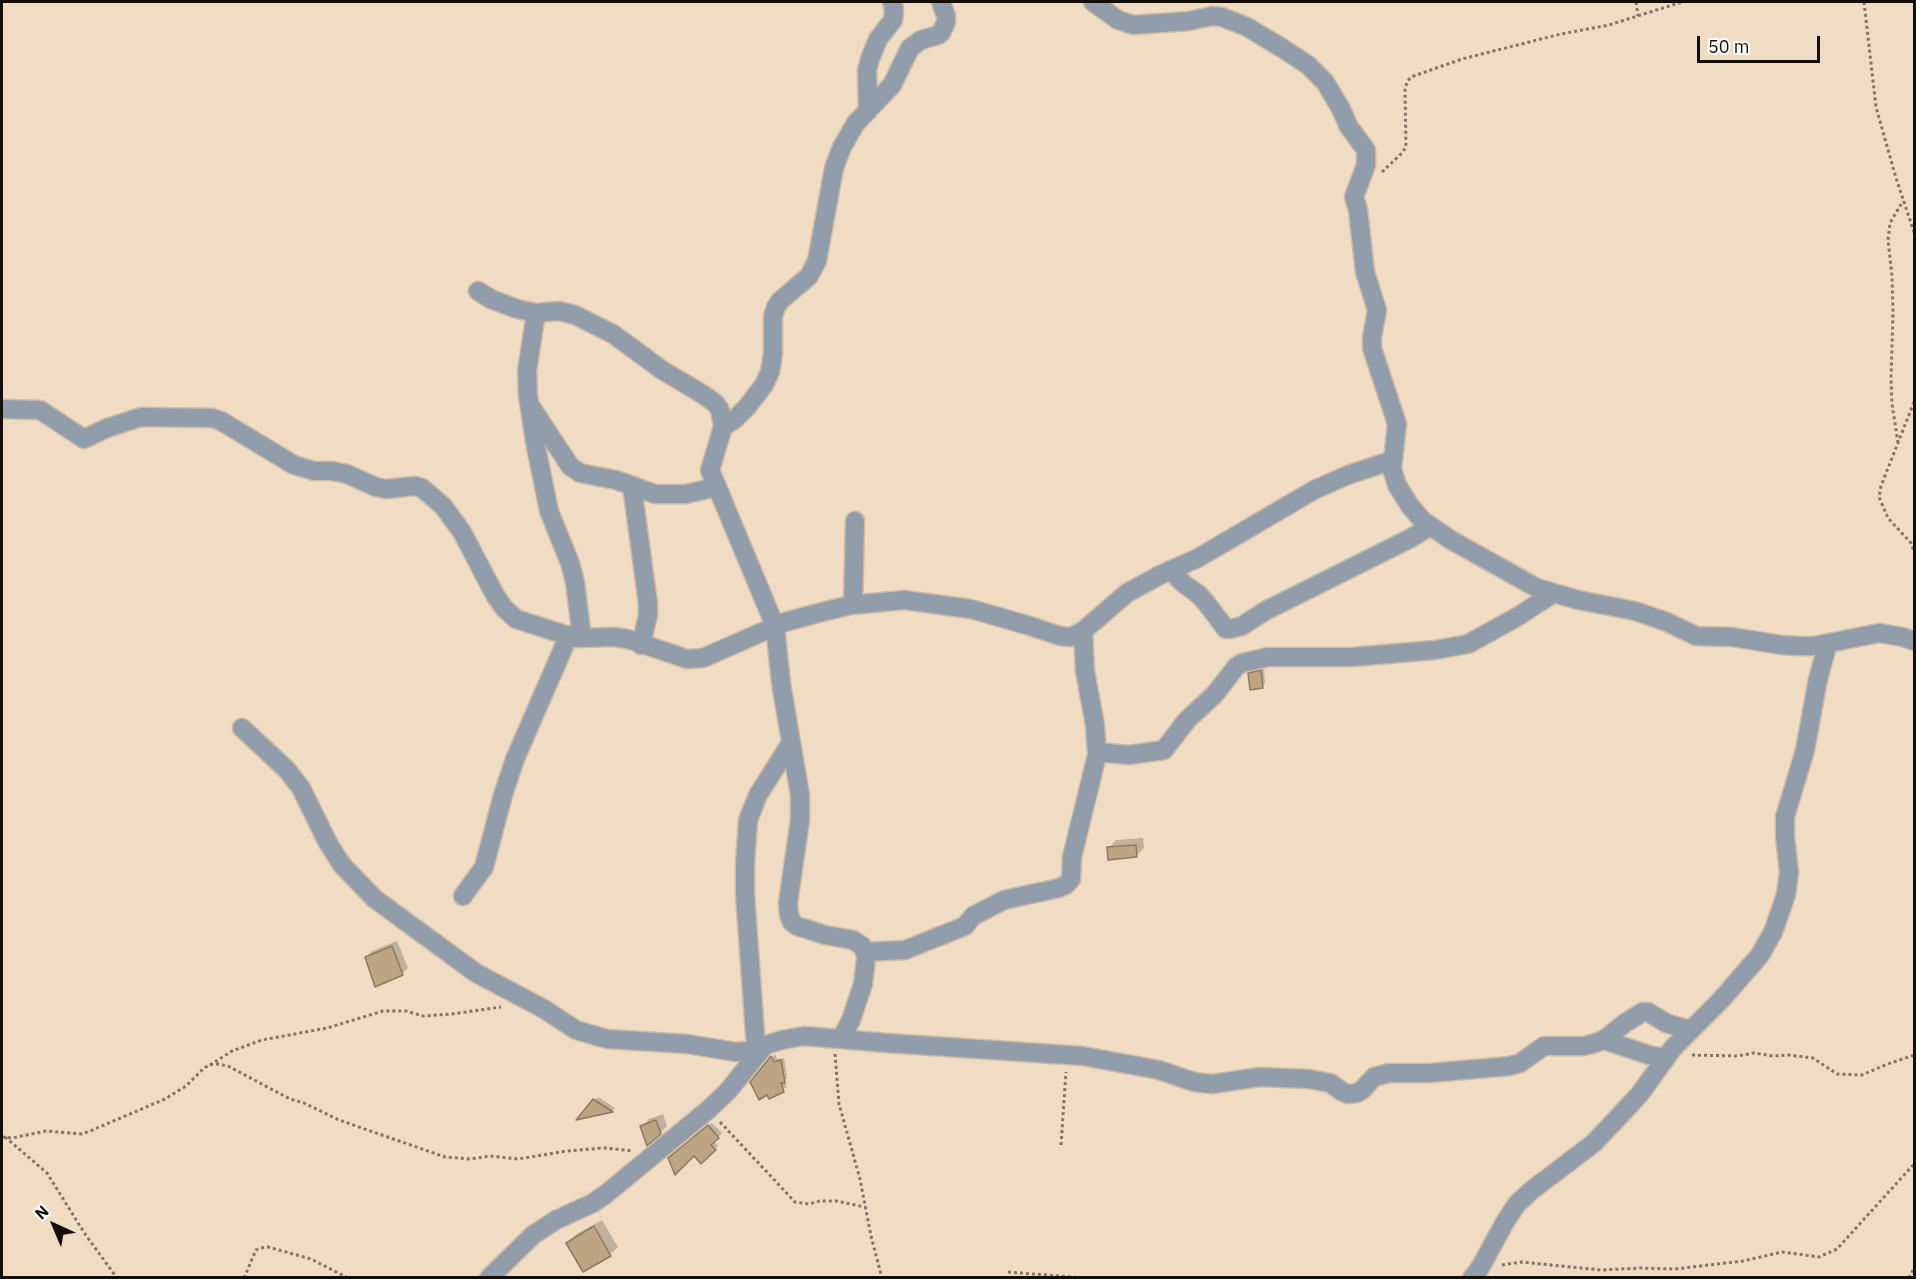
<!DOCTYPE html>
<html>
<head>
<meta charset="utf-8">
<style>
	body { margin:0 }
	#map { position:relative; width:1916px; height:1279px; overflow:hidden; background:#f0dcc3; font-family:"IBM Plex Sans",sans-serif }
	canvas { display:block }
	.frame { position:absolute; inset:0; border:3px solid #140e06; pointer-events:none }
	.north { position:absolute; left:24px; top:1195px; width:60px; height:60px; -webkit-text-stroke:4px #fff; paint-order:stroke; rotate:316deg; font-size:16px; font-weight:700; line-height:24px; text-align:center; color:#140e06 }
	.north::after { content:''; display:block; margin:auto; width:21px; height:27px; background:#140e06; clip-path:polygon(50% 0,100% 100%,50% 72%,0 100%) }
	.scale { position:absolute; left:1697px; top:36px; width:123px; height:27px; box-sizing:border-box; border:3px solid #140e06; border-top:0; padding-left:8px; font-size:18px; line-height:21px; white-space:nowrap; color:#140e06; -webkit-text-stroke:4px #fff; paint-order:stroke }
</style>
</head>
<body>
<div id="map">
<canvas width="1916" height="1279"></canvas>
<div class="frame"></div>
<div class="north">N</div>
<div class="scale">50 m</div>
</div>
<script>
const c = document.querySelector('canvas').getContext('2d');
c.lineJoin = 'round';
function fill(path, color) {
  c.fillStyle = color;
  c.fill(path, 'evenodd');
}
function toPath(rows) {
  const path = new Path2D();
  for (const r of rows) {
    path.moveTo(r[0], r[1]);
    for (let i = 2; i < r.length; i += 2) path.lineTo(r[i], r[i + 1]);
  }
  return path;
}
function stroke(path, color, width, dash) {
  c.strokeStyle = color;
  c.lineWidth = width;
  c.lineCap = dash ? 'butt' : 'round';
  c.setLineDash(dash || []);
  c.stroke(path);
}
fill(toPath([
	[1264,668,1265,683,1262,687,1250,674,1253,670],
	[1143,838,1144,848,1136,856,1109,848,1116,840],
	[397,941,408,968,403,973,376,985,366,957,372,951],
	[775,1054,777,1059,784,1058,787,1078,784,1081,787,1087,770,1097,752,1082],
	[598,1097,615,1108,612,1111,580,1117],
	[663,1114,667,1126,660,1133,642,1127,649,1119],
	[712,1123,722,1133,714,1141,718,1146,701,1162,694,1154,673,1154],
	[602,1220,618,1247,610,1254,584,1270,568,1243,575,1235]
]), '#0003');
const building = toPath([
	[1261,670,1263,688,1250,690,1248,673,1261,670],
	[1136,845,1137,857,1108,860,1107,847,1136,845],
	[392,946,403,975,375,987,365,957,392,946],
	[771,1056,774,1062,781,1060,785,1083,781,1083,784,1092,769,1099,767,1095,759,1100,750,1082,771,1056],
	[593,1099,613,1112,576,1120,593,1099],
	[656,1120,661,1134,647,1146,640,1126,656,1120],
	[708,1125,719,1138,711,1145,716,1150,701,1164,694,1156,675,1175,668,1158,708,1125],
	[594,1226,611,1256,583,1272,566,1243,594,1226]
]);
fill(building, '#bda482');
stroke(building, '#8c7b63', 1.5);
const street = toPath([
	[1093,2,1118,20,1133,25,1189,21,1212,16,1222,17,1247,27,1282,48,1308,65,1325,82,1341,109,1349,127,1366,150,1366,165,1354,197,1358,210,1365,272,1377,310,1372,338,1372,348,1397,424,1392,469,1397,485,1410,506,1423,521,1451,540,1537,588,1578,600,1635,611,1667,622,1696,636,1732,637,1781,645,1799,646,1814,646,1879,633,1903,637,1914,641],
	[868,111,867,70,870,59,878,39,893,20,894,9,892,2],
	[478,291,491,299,517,309,536,313,559,311,575,315,613,334,662,370,704,395,715,403,720,410,723,427,710,470,775,626,781,683,800,795,800,820,788,903,789,915,792,922,797,926,825,935,853,940,862,946,864,949,866,958,863,984,851,1020,841,1039],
	[536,313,527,371,528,396,535,442,549,511,570,563,575,582,582,638],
	[531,407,570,466,580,473,616,480,655,494,686,494,716,487],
	[2,409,40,410,84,439,107,428,141,417,212,418,221,421,294,465,314,471,332,471,347,474,376,487,386,489,415,486,422,488,443,506,462,532,495,595,504,608,516,619,575,638,614,637,628,639,687,659,703,658,785,622,822,612,851,605,904,600,971,609,1030,626,1060,636,1071,637,1083,631,1127,593,1162,574,1198,558,1314,490,1348,475,1393,460],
	[723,427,734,420,747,407,764,385,770,372,773,353,773,316,776,307,780,301,809,276,817,261,834,168,842,147,856,123,892,85,910,48,921,40,938,35,941,33,946,22,946,16,941,2],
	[632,486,648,604,648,615,641,645],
	[1170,570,1184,584,1198,594,1207,604,1226,629,1230,629,1242,626,1265,611,1411,538,1430,526],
	[853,605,855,521],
	[242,728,286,769,301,788,328,843,342,865,375,899,476,973,544,1009,576,1030,607,1039,687,1044,736,1052,746,1051,782,1040,804,1036,887,1043,1083,1056,1159,1070,1194,1082,1212,1084,1260,1077,1309,1079,1330,1083,1343,1092,1348,1094,1357,1093,1362,1090,1374,1077,1389,1073,1430,1073,1510,1066,1520,1063,1544,1046,1584,1046,1592,1044,1604,1040,1625,1023,1643,1012,1648,1012,1666,1023,1690,1030],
	[1097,752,1129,755,1164,750,1187,720,1214,695,1236,667,1242,663,1268,657,1352,657,1435,650,1468,644,1517,617,1554,593],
	[463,896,484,867,503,795,515,759,569,635],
	[865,952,905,950,965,926,973,916,1004,900,1059,888,1067,884,1071,879,1072,857,1097,755,1095,725,1085,671,1083,631],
	[1604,1040,1649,1055,1666,1058],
	[756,1048,745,894,745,864,748,820,758,795,791,743],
	[489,1278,533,1235,556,1220,593,1203,606,1194,708,1110,728,1091,765,1045],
	[1472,1278,1480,1268,1505,1222,1517,1204,1532,1190,1594,1143,1639,1095,1673,1048,1721,1000,1760,955,1773,932,1786,895,1789,872,1785,836,1785,817,1805,750,1818,679,1828,643]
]);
stroke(street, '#cdbba5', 21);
stroke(toPath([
	[1636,2,1638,16],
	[1864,2,1876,107,1896,178,1914,232],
	[1382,172,1402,153,1406,147,1405,90,1407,82,1411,77,1462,59,1561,34,1609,25,1682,2],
	[1914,402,1881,486,1879,497,1888,518,1911,543,1914,551],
	[1898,443,1892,404,1891,379,1893,312,1892,276,1888,240,1890,223,1903,201],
	[835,1054,839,1104,860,1179,871,1236,882,1278],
	[1692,1055,1737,1056,1754,1053,1773,1056,1789,1055,1813,1058,1837,1074,1862,1075,1885,1065,1914,1055],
	[210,1065,232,1051,262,1040,327,1028,383,1011,406,1011,423,1016,452,1014,501,1007],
	[720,1122,795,1202,809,1204,820,1201,836,1201,865,1207],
	[2,1137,12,1138,46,1131,82,1134,90,1131,165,1099,186,1086,203,1069,209,1065,218,1064,228,1066,290,1099,304,1103,339,1120,445,1157,470,1159,490,1156,518,1159,567,1151,605,1148,633,1151],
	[5,1137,47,1173,85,1234,117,1278],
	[1061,1145,1066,1072],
	[1502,1265,1521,1262,1601,1270,1641,1268,1675,1269,1743,1261,1782,1252,1819,1257,1837,1249,1914,1164],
	[1008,1272,1084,1278],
	[244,1278,256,1250,261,1248,268,1247,311,1259,348,1278],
	[1909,1278,1914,1268]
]), '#827564', 3, [3, 3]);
stroke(street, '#929dac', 18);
</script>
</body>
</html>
